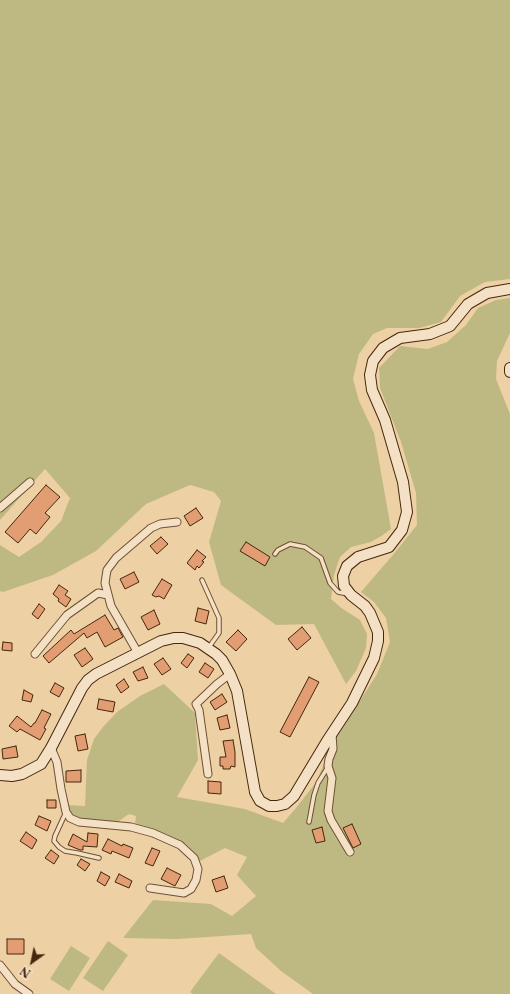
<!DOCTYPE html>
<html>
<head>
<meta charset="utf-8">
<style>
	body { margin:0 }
	#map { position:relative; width:510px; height:994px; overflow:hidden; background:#eed0a5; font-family:"Libre Caslon Text",serif }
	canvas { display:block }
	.north { position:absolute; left:12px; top:942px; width:40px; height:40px; -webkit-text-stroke:3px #f4e0c4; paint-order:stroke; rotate:213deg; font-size:11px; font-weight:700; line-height:16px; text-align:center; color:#44270d }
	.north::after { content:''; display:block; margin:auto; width:14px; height:18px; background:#44270d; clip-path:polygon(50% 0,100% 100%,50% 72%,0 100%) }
</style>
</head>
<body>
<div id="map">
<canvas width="510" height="994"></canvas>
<div class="north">N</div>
</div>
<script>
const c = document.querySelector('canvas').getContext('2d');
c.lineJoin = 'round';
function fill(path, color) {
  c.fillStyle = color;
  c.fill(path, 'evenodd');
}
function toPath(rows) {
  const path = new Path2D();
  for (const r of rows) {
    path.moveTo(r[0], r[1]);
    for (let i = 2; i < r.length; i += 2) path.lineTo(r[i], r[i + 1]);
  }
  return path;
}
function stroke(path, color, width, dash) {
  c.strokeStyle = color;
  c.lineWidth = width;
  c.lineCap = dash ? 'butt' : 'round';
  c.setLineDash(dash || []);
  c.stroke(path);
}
fill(toPath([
	[0,0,510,0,510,279,485,282,460,296,441,322,419,328,387,328,373,334,359,354,353,379,359,401,374,433,391,529,383,535,371,542,351,547,340,557,334,575,331,599,340,607,360,620,367,634,366,648,356,671,346,684,314,624,276,625,221,585,209,542,221,501,214,492,190,485,146,504,96,551,53,575,3,592,0,591,0,545,19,557,41,542,61,521,70,498,45,469,0,520],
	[510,298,510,333,497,361,496,379,510,414,510,994,313,994,281,971,256,948,251,934,178,939,123,938,153,900,211,904,232,916,256,896,237,875,247,857,225,848,200,861,196,854,186,844,166,834,135,824,136,816,129,814,116,823,85,820,73,817,68,812,66,805,85,806,87,760,94,739,103,727,117,712,140,696,164,684,195,713,198,760,177,797,245,809,283,823,296,808,317,781,330,748,377,674,390,642,386,618,374,602,361,592,392,556,417,525,416,493,401,442,380,388,379,368,400,346,428,349,447,342,466,325,478,308,496,300],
	[108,941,128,955,103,991,83,978],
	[71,946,90,958,69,991,50,979],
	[219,953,276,994,193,994,190,992]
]), '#beb982');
const building = toPath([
	[46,485,60,497,45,513,50,517,36,534,30,529,18,543,5,532,46,485],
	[196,508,203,518,190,526,184,516,196,508],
	[161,537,168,544,157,554,150,546,161,537],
	[246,542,270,557,265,566,240,551,246,542],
	[197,550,206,557,202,561,204,562,199,568,197,566,195,570,187,563,197,550],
	[134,572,139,582,125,589,120,579,134,572],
	[162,579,172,585,164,599,159,596,156,597,152,595,162,579],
	[59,585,68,591,65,595,71,599,66,607,58,601,59,599,53,594,59,585],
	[39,604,45,609,38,619,32,614,39,604],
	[198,608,209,611,206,624,195,621,198,608],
	[154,610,160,624,148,630,141,617,154,610],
	[105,615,114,630,118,628,123,637,105,647,97,632,87,638,84,633,49,663,43,656,71,630,74,634,105,615],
	[302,627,311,638,297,650,288,639,302,627],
	[238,630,247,639,236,651,226,642,238,630],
	[3,642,12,643,12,651,2,650,3,642],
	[85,648,93,659,82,667,74,655,85,648],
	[188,654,194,658,187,668,181,663,188,654],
	[163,658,171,669,162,675,154,664,163,658],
	[205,663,214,669,208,678,199,672,205,663],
	[143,667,148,678,138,681,133,672,143,667],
	[309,677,319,682,290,737,280,732,309,677],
	[124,679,129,687,121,693,116,685,124,679],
	[55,683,64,688,59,697,50,692,55,683],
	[24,690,33,695,31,702,22,700,24,690],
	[222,694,227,702,215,710,210,702,222,694],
	[99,699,115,702,113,712,97,709,99,699],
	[42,710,51,714,44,728,46,729,40,740,20,729,17,732,9,726,17,716,31,727,34,723,35,723,42,710],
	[227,715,230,728,220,730,217,718,227,715],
	[85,734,88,749,78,751,75,736,85,734],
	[233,740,235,752,235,767,231,766,230,769,223,769,223,766,220,766,220,757,226,757,223,741,233,740],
	[16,746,18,757,3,759,2,749,16,746],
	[81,770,81,782,66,782,66,771,81,770],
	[208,781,221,782,221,794,208,793,208,781],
	[47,800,56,800,56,808,47,808,47,800],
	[39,816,51,821,47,831,35,825,39,816],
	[352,824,361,844,353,848,343,828,352,824],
	[322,827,325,841,316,843,312,830,322,827],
	[26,832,37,840,32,849,20,841,26,832],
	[88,833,98,834,97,847,83,846,83,850,80,850,68,845,73,834,87,842,88,833],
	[108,839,122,846,123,844,133,848,129,858,112,851,111,854,102,850,108,839],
	[152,848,160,851,153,866,145,863,152,848],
	[51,850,59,856,54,864,45,858,51,850],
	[81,859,90,864,85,871,77,865,81,859],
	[167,868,181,875,175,886,161,879,167,868],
	[101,872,110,877,105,886,97,881,101,872],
	[119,874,132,881,129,888,115,882,119,874],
	[224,876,228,888,216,892,212,880,224,876],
	[7,939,24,939,24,954,7,954,7,939]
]);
fill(building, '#e29d72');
stroke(building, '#44270d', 1);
const service = toPath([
	[275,554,278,550,290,544,305,547,321,558,330,583,338,592,348,594],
	[202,580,219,618,219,633,209,647],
	[66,812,55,836,54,841,59,847,65,851,77,853,99,858],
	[309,822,314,795,318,783,328,767]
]);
const minor = toPath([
	[0,508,30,482],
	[138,653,111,606,105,583,107,570,116,558,151,528,160,524,177,522],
	[35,654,67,615,98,593,108,595],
	[332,734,333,749,329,759,328,766,332,778,328,811,331,820,350,852],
	[51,748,57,762,61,789,66,812,70,818,79,822,131,827,153,833,180,845,194,858,198,869,196,880,191,889,184,893,150,888],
	[208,774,199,710,196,704,217,684,230,674],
	[0,965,15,984,29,994]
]);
const secondary = toPath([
	[510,368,510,372],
	[0,775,12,776,22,774,41,764,51,748,82,688,88,680,96,674,161,641,174,638,183,638,200,643,216,654,222,660,230,674,237,691,255,792,260,801,269,806,277,806,285,804,294,796,327,741,352,703,374,658,378,641,378,632,370,613,365,606,351,595,344,586,343,576,347,566,358,557,389,547,402,530,407,512,403,482,385,420,372,390,370,375,373,361,383,348,400,338,430,334,450,326,468,304,487,293,510,289]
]);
stroke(service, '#6e5133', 5.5);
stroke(minor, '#6e5133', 9);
stroke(secondary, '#44270d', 12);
stroke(service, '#f4e0c4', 3.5);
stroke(minor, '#f4e0c4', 7);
stroke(secondary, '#f4e0c4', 10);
</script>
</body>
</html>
